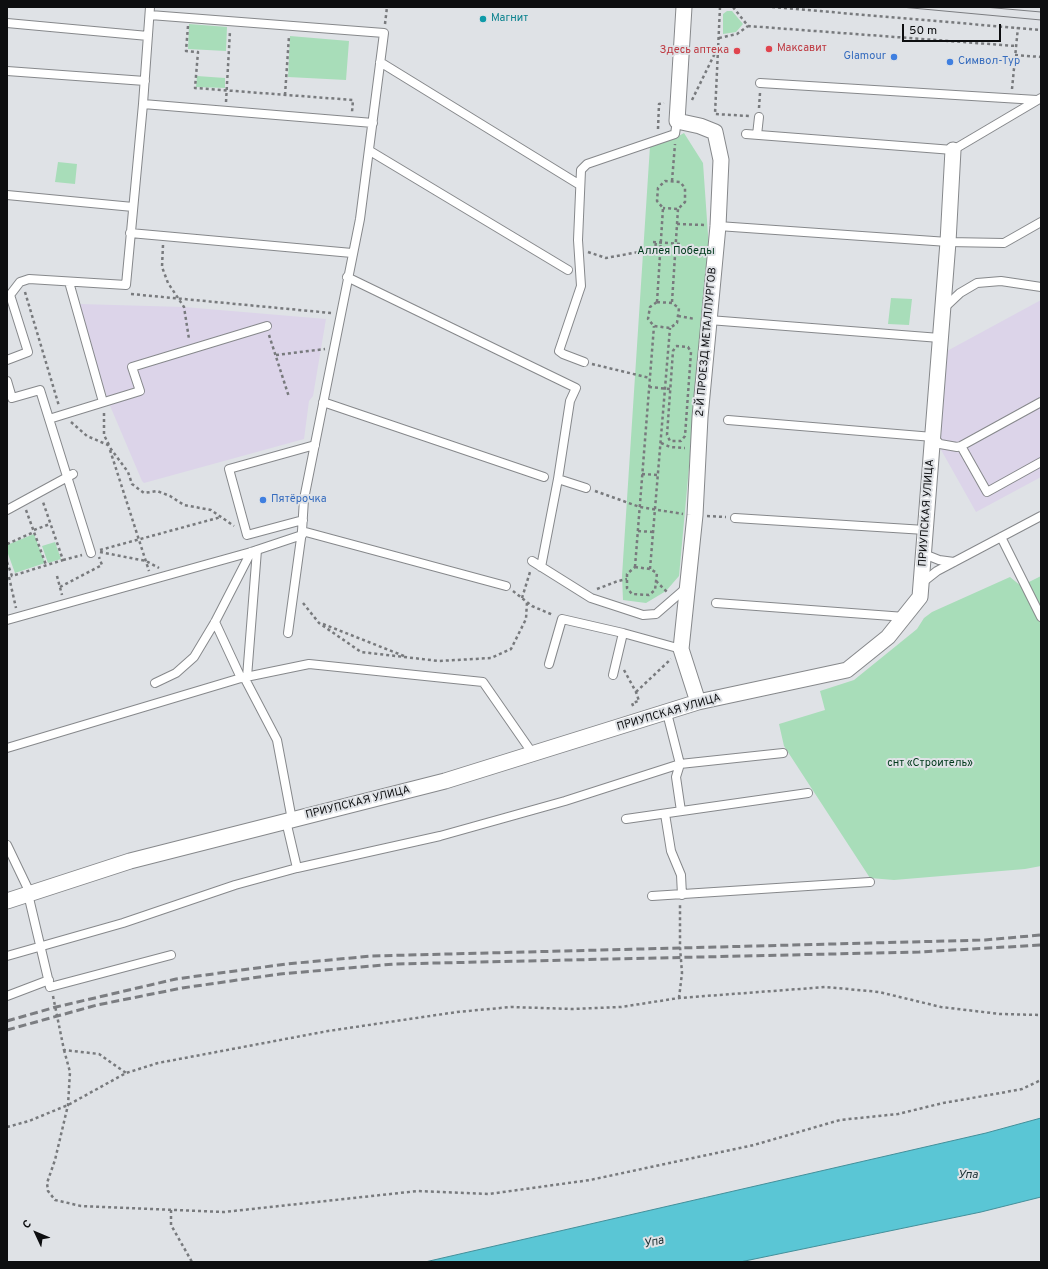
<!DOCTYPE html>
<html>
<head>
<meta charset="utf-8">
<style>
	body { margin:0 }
	#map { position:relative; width:1048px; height:1269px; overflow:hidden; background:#dfe2e6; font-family:Overpass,sans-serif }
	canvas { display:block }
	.frame { position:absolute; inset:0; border:8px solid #0d0e10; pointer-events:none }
	.north { position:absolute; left:16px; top:1213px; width:40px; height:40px; -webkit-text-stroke:3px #dfe2e6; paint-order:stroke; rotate:314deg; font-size:11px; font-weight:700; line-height:16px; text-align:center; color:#0d0e10 }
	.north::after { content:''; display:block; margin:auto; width:14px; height:18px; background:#0d0e10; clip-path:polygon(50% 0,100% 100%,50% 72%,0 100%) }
	.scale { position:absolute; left:902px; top:24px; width:99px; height:18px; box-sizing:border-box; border:2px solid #0d0e10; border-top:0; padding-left:5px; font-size:12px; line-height:14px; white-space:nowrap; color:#0d0e10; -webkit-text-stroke:3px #dfe2e6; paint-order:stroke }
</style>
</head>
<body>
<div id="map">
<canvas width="1048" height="1269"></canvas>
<div class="frame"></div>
<div class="north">С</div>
<div class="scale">50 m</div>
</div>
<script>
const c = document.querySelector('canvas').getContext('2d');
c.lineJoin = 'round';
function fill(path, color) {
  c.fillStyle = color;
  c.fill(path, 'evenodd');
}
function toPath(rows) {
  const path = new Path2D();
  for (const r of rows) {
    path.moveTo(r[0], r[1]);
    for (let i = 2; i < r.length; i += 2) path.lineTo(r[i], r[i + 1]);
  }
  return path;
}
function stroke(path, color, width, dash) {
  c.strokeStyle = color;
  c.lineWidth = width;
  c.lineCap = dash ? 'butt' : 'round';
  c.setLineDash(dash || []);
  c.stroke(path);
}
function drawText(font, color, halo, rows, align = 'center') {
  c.font = font + ' Overpass,sans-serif';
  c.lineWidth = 4;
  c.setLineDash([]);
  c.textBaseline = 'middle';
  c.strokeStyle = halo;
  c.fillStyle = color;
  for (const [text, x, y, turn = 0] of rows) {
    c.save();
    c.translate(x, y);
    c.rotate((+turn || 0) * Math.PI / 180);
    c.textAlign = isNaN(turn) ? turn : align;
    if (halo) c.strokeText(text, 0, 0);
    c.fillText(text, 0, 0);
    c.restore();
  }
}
fill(toPath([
	[1041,300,1041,477,976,512,940,448,947,351],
	[79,304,184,307,326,319,313,396,309,401,304,439,144,483,142,481,108,401]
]), '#dcd4e9');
fill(toPath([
	[727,11,732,11,743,24,736,32,723,34,723,14],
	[189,24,227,27,226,51,188,49],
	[290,36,349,41,346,80,288,77],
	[197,76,225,78,225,88,196,87],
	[684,133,703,163,709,249,679,576,666,591,646,603,623,600,622,576,650,146,675,138],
	[58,162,77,164,75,184,55,182],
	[891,298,912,299,909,325,888,324],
	[34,534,45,563,15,573,7,551,7,545],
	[55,542,61,559,48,563,42,546],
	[1041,576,1041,866,1025,869,894,880,870,878,784,746,779,724,825,710,820,691,854,680,917,629,924,618,932,612,1010,577,1021,586]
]), '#a8ddb9');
const water = toPath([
	[1041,1118,1041,1197,981,1212,740,1262,425,1262,986,1133,1041,1118]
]);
fill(water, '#5ac6d5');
stroke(water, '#438f9a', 1);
const lane = toPath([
	[150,15,384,33,360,219,304,499,302,531,288,633],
	[7,23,148,36],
	[380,62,580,185],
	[7,71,145,81],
	[760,83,1037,100],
	[143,104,373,123],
	[746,134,953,150,1041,98],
	[757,135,759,117],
	[370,151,568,270],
	[7,195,133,207],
	[718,226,948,242,1004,243,1041,222],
	[130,233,352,253],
	[347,277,576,388,570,401,558,479,541,567],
	[69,282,103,402],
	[944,308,960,293,977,283,1001,281,1041,287],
	[709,320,940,338],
	[7,360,28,352,10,295,20,282,29,279,126,285,143,104,150,7],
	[584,362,563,354,559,351,581,286,578,240,581,170,587,164,675,134,677,121],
	[7,381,12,398,40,390,91,553],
	[323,402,544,477],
	[49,419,140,391,132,367,267,326],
	[728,420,933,437,940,444,957,447,961,446,987,492,1041,462],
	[961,446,1041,402],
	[558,479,586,488],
	[7,510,73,474],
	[735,518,925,530],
	[303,520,247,535,229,469,315,445],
	[302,531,506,586],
	[1001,537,1041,617],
	[924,554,939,560,954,562],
	[532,561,591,598,643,615,656,614,686,588],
	[923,582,937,571,1041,516],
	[716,603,905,617],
	[7,620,251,552,302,535],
	[215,622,241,678],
	[549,664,562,619,623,633,681,649],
	[613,675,623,633],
	[244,677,277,740,292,820],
	[247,677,257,550],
	[155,683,176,673,194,657,215,622,251,552],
	[667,713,680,764,676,777,681,811],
	[7,748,241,678,309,664,483,682,533,754],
	[665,814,671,851,681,875,682,895],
	[626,819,808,793],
	[286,821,297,868],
	[7,845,30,893],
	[28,894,50,987,171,955],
	[652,896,870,882],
	[7,956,123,923,235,885,297,868,440,836,565,801,680,764,783,753],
	[7,996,49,980]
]);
const street = toPath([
	[684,7,677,121,700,126,715,132,721,160,718,226,700,417,695,515,681,649,698,702],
	[7,901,130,861,445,781,698,702,847,670,888,637,920,597,948,242,953,150]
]);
stroke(lane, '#86888b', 10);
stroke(street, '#86888b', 17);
stroke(toPath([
	[720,7,715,114,749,116],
	[733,7,748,26,1016,46],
	[772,7,1041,30],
	[385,24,387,7],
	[188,26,186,51,198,52,195,88,353,100,352,112],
	[719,38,737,34,748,26],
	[1015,55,1041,57],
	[1012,89,1018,27],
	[285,95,289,36],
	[692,100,718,47],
	[226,102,230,31],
	[759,108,760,93],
	[658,129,659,104,664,103],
	[672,181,675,144],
	[677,224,705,225],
	[653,242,681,244],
	[163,245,162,267,168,283,184,307,189,339],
	[588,252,606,258,655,249,656,242],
	[25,292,59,406],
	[131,294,331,313],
	[657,302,663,208,657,201,658,188,665,181,680,182,685,188,685,202,678,209,663,208],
	[657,302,672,303,679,308,677,323,670,328,654,326,648,319,650,307,657,302],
	[672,302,678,209],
	[678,316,695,319],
	[269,335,289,397],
	[676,346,688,347,691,352,685,436,681,441,670,441,667,435,673,351,676,346],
	[276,355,325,349],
	[592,364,650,378],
	[649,387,670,389],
	[104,413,104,435,109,445],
	[71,422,87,436,108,445,128,472,132,484,144,493,157,491,170,496,184,505,211,510,234,526],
	[661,443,670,447,685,448],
	[110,450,149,571],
	[642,474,658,475],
	[595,491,640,507,683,514],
	[26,510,46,565],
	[707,516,726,517],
	[34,530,50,524],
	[638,531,653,532],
	[7,544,34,532],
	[100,550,221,517],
	[100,552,146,561,159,568],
	[63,560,82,555],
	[7,562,12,576,63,560,43,502],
	[635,567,654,326],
	[635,567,650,569,657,573,655,590,649,595,632,594,627,588,627,574,635,567],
	[650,569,670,328],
	[57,576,62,595],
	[9,577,16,608],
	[656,581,667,592],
	[60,587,102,565,99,557],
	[597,589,618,581,627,579],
	[513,591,532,606,553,615],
	[522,598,530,572],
	[303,603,319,623,361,652,439,661,491,658,511,649,526,619,527,602],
	[323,624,404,656],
	[624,670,636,692,639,701,632,703,634,708],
	[636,692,671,659],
	[53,996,64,1050,99,1054,126,1073],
	[679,998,682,973,680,947,680,904],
	[64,1050,70,1072,68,1105,55,1160,47,1183,48,1191,55,1200,81,1206,224,1212,418,1191,489,1194,590,1180,754,1145,840,1120,898,1114,943,1103,995,1094,1022,1089,1041,1080],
	[7,1127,29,1121,68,1105,126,1073,158,1063,328,1031,457,1012,511,1007,572,1009,621,1007,679,998,826,987,879,992,941,1007,1000,1014,1041,1015],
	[171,1210,171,1225,192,1262]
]), '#787a7d', 2.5, [3, 3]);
stroke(lane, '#fff', 8);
stroke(street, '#fff', 15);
stroke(toPath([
	[901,7,1041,20],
	[984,7,1041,12]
]), '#7b7d81', 1);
stroke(toPath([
	[7,1021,56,1007,176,979,286,964,372,956,985,940,1041,935],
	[7,1030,97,1005,182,988,280,974,394,964,919,952,1041,945]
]), '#7b7d81', 3, [8, 4]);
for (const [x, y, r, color] of [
	[483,19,4,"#0f9aa8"],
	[769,49,4,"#e0444e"],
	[737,51,4,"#e0444e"],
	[894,57,4,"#3f7fe0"],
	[950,62,4,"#3f7fe0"],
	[263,500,4,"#3f7fe0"]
]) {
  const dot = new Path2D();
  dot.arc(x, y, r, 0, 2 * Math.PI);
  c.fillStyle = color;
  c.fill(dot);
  stroke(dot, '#dfe2e6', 1.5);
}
drawText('11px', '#0d838f', '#dfe2e6', [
	["Магнит",491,19]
], 'left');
drawText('11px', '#be3a42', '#dfe2e6', [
	["Максавит",777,49],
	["Здесь аптека",729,51,"right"]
], 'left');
drawText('11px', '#366cbe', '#dfe2e6', [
	["Glamour",886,57,"right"],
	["Символ-Тур",958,62],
	["Пятёрочка",271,500]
], 'left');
drawText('11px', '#003a1c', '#dfe2e6', [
	["Аллея Победы",676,252],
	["снт «Строитель»",930,764]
]);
drawText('11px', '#0d0e10', '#dfe2e6', [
	["2-Й ПРОЕЗД МЕТАЛЛУРГОВ",707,342,-85],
	["ПРИУПСКАЯ УЛИЦА",927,513,-86],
	["ПРИУПСКАЯ УЛИЦА",669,713,-16],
	["ПРИУПСКАЯ УЛИЦА",358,803,-14]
]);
drawText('italic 12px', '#192d30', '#dfe2e6', [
	["Упа",968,1176],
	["Упа",654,1243,-13]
]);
</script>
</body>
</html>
